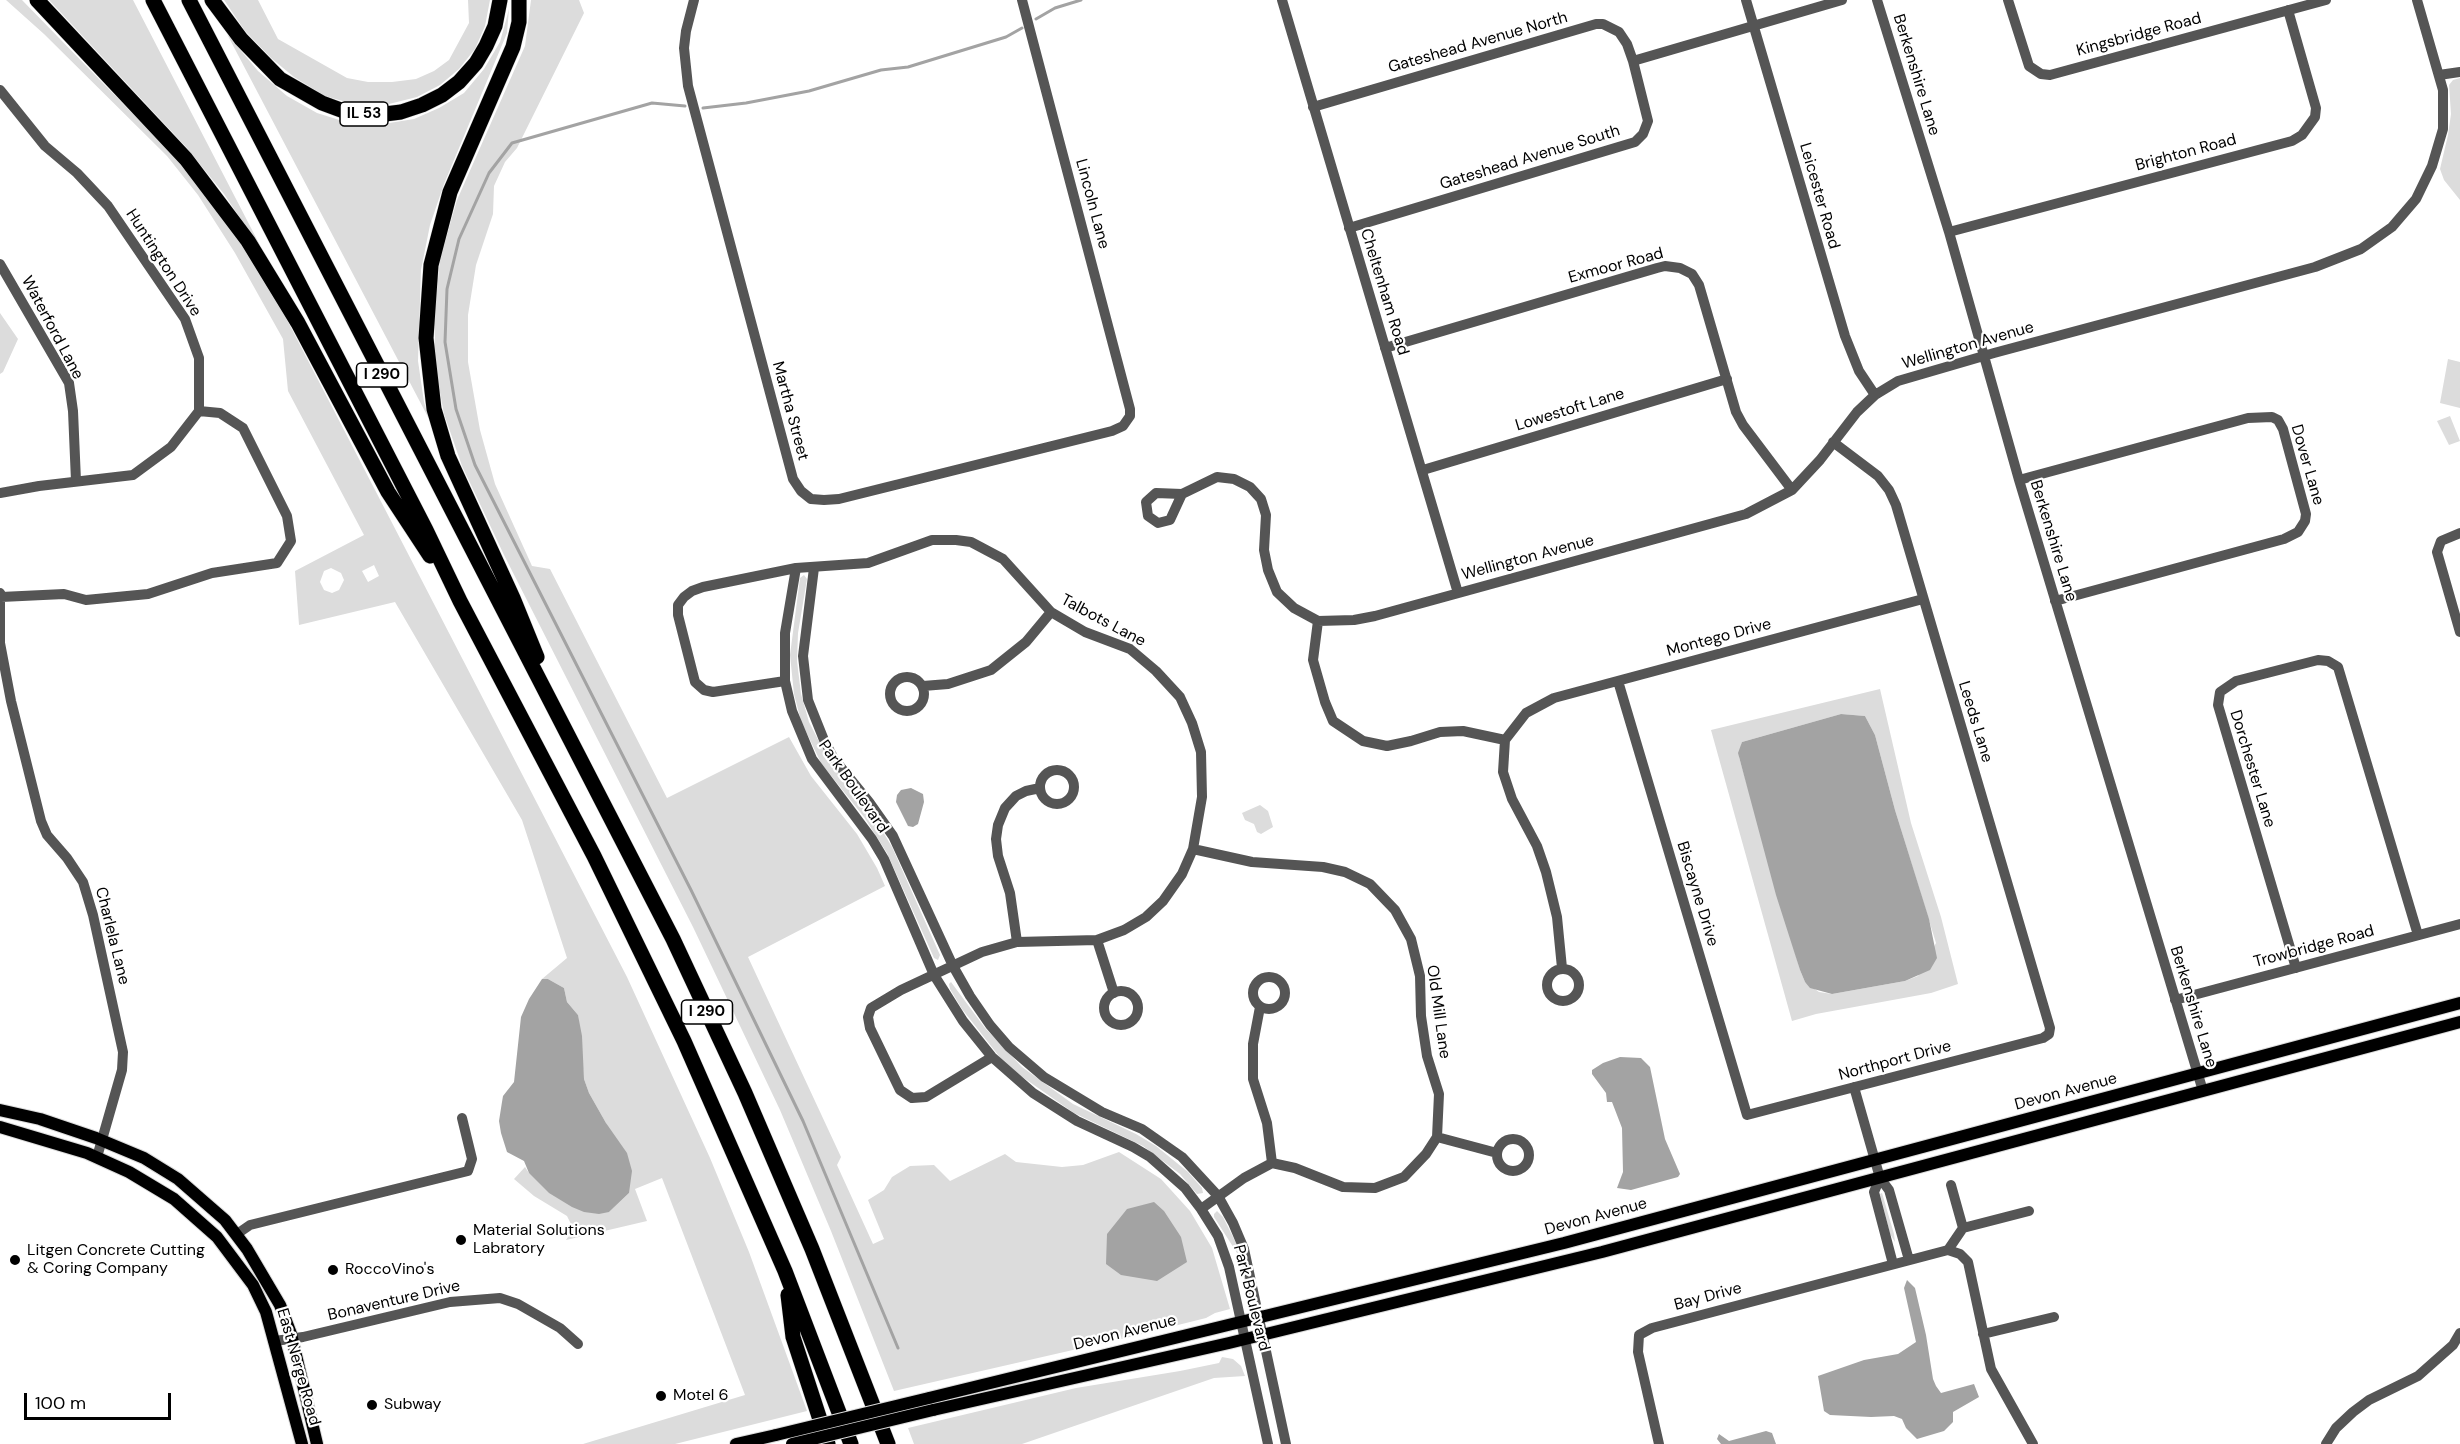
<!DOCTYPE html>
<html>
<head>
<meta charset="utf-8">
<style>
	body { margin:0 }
	#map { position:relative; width:2460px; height:1444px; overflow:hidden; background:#fff; font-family:"DM Sans",sans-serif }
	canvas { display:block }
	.scale { position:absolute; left:24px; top:1393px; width:147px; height:27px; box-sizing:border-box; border:3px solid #000; border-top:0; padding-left:8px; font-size:18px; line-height:21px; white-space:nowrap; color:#000; -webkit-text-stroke:4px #fff; paint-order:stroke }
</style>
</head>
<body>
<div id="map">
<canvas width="2460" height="1444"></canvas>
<div class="scale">100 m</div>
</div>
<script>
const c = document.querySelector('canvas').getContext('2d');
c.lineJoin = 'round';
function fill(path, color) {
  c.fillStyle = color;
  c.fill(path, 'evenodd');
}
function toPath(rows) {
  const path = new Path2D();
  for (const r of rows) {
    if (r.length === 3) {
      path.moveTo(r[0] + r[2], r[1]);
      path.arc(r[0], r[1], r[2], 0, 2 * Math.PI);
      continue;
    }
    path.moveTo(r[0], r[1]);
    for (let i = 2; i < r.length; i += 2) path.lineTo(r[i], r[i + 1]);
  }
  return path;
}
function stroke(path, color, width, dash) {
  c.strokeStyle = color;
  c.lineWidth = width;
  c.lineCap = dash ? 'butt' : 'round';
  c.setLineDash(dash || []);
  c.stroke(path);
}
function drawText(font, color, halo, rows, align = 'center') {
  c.font = font + ' "DM Sans",sans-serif';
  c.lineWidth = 4.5;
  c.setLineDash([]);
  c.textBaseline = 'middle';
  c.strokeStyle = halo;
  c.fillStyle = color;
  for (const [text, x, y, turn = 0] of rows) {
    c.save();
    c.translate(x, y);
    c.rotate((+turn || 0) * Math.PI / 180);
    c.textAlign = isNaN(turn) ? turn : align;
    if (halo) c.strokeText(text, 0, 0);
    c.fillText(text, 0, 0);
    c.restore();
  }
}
fill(toPath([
	[6,0,22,0,175,157,233,231,285,316,627,977,710,1158,749,1252,807,1411,675,1444,583,1444,745,1395,662,1178,635,1189,647,1221,566,1240,572,1231,572,1226,567,1216,534,1196,514,1179,525,1167,529,1173,609,1212,629,1193,606,1123,589,1093,584,1079,578,1015,567,1002,564,988,548,979,542,979,567,958,522,820,395,602,299,625,295,571,364,535,288,391,283,339,235,253,198,195,167,156,44,34],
	[374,565,379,576,368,582,362,571],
	[331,568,341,573,344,580,339,590,332,593,324,590,320,582,324,571],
	[49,0,133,0,265,255,224,194,186,147],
	[224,0,258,0,278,39,347,78,368,82,392,82,416,79,434,71,449,60,469,23,468,0,490,0,485,26,475,49,459,69,440,85,417,97,385,105,353,104,325,96,294,77,271,58,245,31],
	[531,0,579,0,584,13,517,148,505,162,494,186,493,214,476,265,468,315,468,362,480,430,495,484,532,566,550,569,667,798,789,737,811,776,857,834,877,868,885,886,748,957,841,1157,837,1165,873,1244,884,1239,868,1200,884,1190,892,1177,910,1166,934,1165,950,1181,1005,1154,1016,1162,1062,1167,1083,1165,1119,1152,1161,1179,1190,1211,1212,1248,1230,1309,1215,1313,1206,1318,1134,1336,894,1391,831,1231,780,1110,693,927,504,555,462,466,444,414,435,365,435,310,440,259,457,200,525,46],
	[509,9,507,33,444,184,430,225,421,270,418,361,424,402,429,419,227,34,258,71,287,96,317,113,349,123,383,124,414,119,439,108,464,93,484,69,500,42],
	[2460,78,2460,200,2444,180,2440,169,2448,135,2451,114,2449,85,2453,80],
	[0,313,18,339,3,372,0,374],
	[2448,359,2460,362,2460,408,2440,403],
	[2450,416,2460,441,2449,445,2437,421],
	[804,575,807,579,798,633,797,661,801,694,809,722,829,761,877,822,892,847,940,955,938,960,934,958,887,853,864,817,821,763,801,721,794,694,790,655,800,578],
	[1880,689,1911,823,1941,917,1958,984,1931,993,1816,1014,1792,1021,1711,730],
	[1841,714,1865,716,1875,735,1895,810,1936,943,1918,976,1905,981,1832,994,1819,992,1805,982,1800,970,1739,757,1742,742],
	[1260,805,1268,811,1273,827,1261,834,1257,832,1254,824,1245,820,1242,813],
	[951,982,985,1028,1022,1067,1073,1104,1136,1134,1156,1146,1188,1172,1202,1188,1203,1193,1197,1194,1180,1174,1143,1146,1074,1113,1021,1076,1002,1060,962,1009,950,989,949,984],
	[1882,1193,1894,1234,1895,1242,1890,1234,1880,1194],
	[1217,1211,1223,1217,1238,1247,1250,1300,1237,1253,1214,1217,1214,1214],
	[1222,1357,1233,1359,1241,1366,1245,1376,1214,1378,1022,1444,914,1444,908,1428,1076,1388,1180,1371,1219,1363]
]), '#dcdcdc');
fill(toPath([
	[1841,714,1865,716,1875,735,1895,810,1929,919,1937,958,1930,970,1905,981,1832,994,1810,988,1805,982,1800,970,1776,895,1738,753,1742,742],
	[911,788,923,794,924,802,918,824,913,827,908,826,896,802,897,795,901,790],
	[542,979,548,979,564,988,567,1002,578,1015,582,1036,584,1079,589,1093,606,1123,627,1153,632,1171,629,1193,609,1212,599,1214,584,1212,572,1207,549,1193,529,1173,524,1161,507,1152,501,1133,499,1121,502,1102,503,1096,514,1082,521,1017,529,999],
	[1620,1057,1641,1058,1650,1067,1665,1139,1680,1174,1678,1177,1631,1190,1617,1188,1623,1172,1622,1128,1612,1102,1607,1102,1606,1093,1592,1074,1592,1070,1603,1063],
	[1154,1202,1164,1211,1181,1237,1187,1262,1157,1281,1121,1275,1106,1264,1107,1234,1127,1209],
	[1907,1280,1915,1288,1926,1335,1933,1379,1936,1386,1941,1393,1974,1384,1979,1397,1953,1412,1953,1422,1944,1431,1917,1439,1906,1428,1902,1419,1894,1416,1871,1417,1830,1415,1824,1411,1818,1376,1864,1360,1898,1354,1916,1342,1904,1288],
	[1766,1431,1772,1433,1776,1444,1721,1444,1717,1439,1719,1434,1729,1441]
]), '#a3a3a3');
stroke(toPath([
	[1036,19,1055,8,1081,0],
	[685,106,652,103,512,143,489,173,459,239,447,289,445,342,456,409,475,465,691,890,803,1121,898,1348],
	[703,108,746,103,809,91,881,70,908,67,1006,37,1022,28]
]), '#a3a3a3', 3);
const major = toPath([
	[0,1110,40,1119,96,1138,144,1158,178,1179,225,1220,247,1249,280,1305,291,1334,317,1444],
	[0,1127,87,1153,129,1172,174,1199,217,1237,253,1285,266,1312,302,1444],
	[929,1398,1564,1243,2460,1003],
	[933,1410,1229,1343,1602,1252,2460,1022],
	[736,1444,776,1435]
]);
const highway = toPath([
	[37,0,186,159,248,241,298,323,388,492,430,556],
	[153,0,426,530,460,601,594,856,684,1041,785,1271,851,1444],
	[189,0,673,939,745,1093,812,1249,888,1444],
	[212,0,241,39,280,79,322,103,349,113,377,115,401,112,422,105,442,95,459,82,476,63,486,46,495,26,500,0],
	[519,0,519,22,513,47,450,192,431,265,426,338,434,409,448,456,513,598,537,657],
	[788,1295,793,1337,828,1444]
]);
stroke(major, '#dbdbdb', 14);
stroke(highway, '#dbdbdb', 16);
stroke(toPath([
	[694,0,686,31,684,48,688,86,793,479,801,491,811,499,824,500,839,499,1112,431,1123,426,1130,416,1130,409,1022,0],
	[1282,0,1458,593],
	[1746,0,1845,336,1859,371,1875,395],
	[1877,0,1949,232,2019,480,2203,1091],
	[2008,0,2029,66,2041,74,2050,75,2326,0],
	[1633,61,1842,0],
	[2439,75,2460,72],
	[0,90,45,146,77,173,108,206,185,319,199,358,199,411,171,447,133,475,39,486,0,493],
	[1313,107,1596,24,1603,24,1619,32,1627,44,1633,61,1648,121,1643,134,1635,142,1349,228],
	[1949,232,2292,141,2302,135,2315,117,2316,108,2288,10],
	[0,264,69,383,73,411,76,481],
	[1385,348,1657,268,1665,266,1680,268,1692,274,1699,285,1736,412,1743,425,1792,490],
	[1423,470,1727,379],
	[2019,480,2248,418,2272,417,2278,420,2283,429,2306,514,2305,521,2298,532,2284,539,2055,601],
	[1182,494,1170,520,1158,523,1148,516,1146,502,1156,493,1182,494,1217,477,1234,479,1250,487,1261,499,1266,515,1264,550,1268,570,1277,592,1294,608,1318,621],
	[2460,533,2441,541,2437,552,2460,632],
	[796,568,785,633,785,681,792,711,812,759,872,839,884,859,934,975,963,1021,992,1057,1033,1093,1077,1121,1133,1147,1150,1157,1185,1188,1201,1209,1218,1236,1229,1267,1268,1444],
	[814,568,803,656,808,700,824,740,834,759,869,802,893,836,953,966,970,996,990,1025,1009,1047,1044,1077,1102,1112,1142,1129,1182,1157,1218,1196,1233,1223,1244,1249,1286,1444],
	[0,593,0,643,11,701,41,821,47,835,67,858,83,882,93,915,123,1052,122,1070,97,1157],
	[1,597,64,594,86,600,148,594,212,573,277,563,291,541,287,516,243,428,220,413,199,411],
	[1318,621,1354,620,1375,616,1746,514,1792,490,1820,460,1857,412,1875,395,1898,381,1994,353,2315,267,2361,249,2392,227,2416,199,2432,166,2443,129,2443,90,2417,0],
	[1318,621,1313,660,1325,702,1333,721,1363,741,1387,746,1411,741,1440,732,1463,731,1505,740,1526,713,1554,698,1923,599],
	[907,694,17],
	[785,681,713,692,704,690,695,682,678,615,678,605,684,597,692,591,703,587,796,568,868,563,932,540,956,540,971,542,1003,559,1051,612,1085,632,1130,649,1156,671,1180,697,1192,723,1201,752,1202,797,1193,849,1182,874,1163,901,1146,917,1124,930,1097,940,1017,942,982,952,901,990,871,1008,868,1017,870,1028,900,1090,912,1098,926,1097,992,1057],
	[1618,681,1747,1115,2043,1038,2049,1034,2050,1028,1896,505,1889,490,1878,476,1833,442],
	[923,686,948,684,991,670,1026,642,1051,612],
	[1505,740,1503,772,1512,799,1537,846,1546,872,1557,917,1562,968],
	[1057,787,17],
	[1193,849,1252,862,1323,867,1345,872,1370,884,1395,910,1411,939,1420,976,1421,1016,1427,1056,1439,1094,1437,1137,1426,1154,1404,1177,1375,1188,1343,1187,1295,1168,1272,1163,1244,1178,1201,1209],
	[1097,940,1114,993],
	[1017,942,1010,893,998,856,996,839,998,825,1005,808,1016,796,1026,791,1040,788],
	[2296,968,2218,705,2220,692,2236,681,2318,660,2328,661,2338,667,2418,935],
	[1563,985,16],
	[1269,993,16],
	[1121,1008,17],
	[2175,1000,2460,924],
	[1260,1007,1253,1044,1253,1079,1267,1123,1272,1163],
	[1854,1087,1880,1178,1889,1190,1909,1260],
	[1437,1137,1497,1153],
	[1513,1155,16],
	[1880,1178,1874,1192,1893,1264],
	[1963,1228,2029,1211],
	[237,1234,250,1225,468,1171,472,1159,462,1118],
	[1948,1250,1963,1228,1951,1185],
	[1983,1334,2054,1317],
	[275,1341,303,1337,450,1302,500,1298,518,1304,560,1328,578,1344],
	[1659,1444,1638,1352,1639,1335,1652,1328,1948,1250,1960,1254,1968,1262,1991,1369,2033,1444],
	[2326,1444,2336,1428,2353,1412,2369,1400,2418,1376,2453,1345,2460,1333]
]), '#555', 10);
stroke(major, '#000', 12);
stroke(highway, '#000', 15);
const majorBridge = toPath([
	[776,1435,929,1398],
	[792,1444,933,1410]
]);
stroke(majorBridge, '#dbdbdb', 14, []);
stroke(majorBridge, '#000', 12);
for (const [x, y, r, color] of [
	[461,1240,6,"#000"],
	[15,1260,6,"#000"],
	[333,1270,6,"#000"],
	[661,1396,6,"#000"],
	[372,1405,6,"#000"]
]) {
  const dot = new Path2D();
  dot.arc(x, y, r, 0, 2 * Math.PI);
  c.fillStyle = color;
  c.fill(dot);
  stroke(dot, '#fff', 2);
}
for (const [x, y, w] of [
	[364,114,48],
	[382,375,51],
	[707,1012,51]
]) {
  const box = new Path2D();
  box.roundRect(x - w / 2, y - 12, w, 24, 4.5);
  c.fillStyle = '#fff';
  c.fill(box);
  stroke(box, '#000', 1.5);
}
drawText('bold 15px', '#000', null, [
	["IL 53",364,114],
	["I 290",382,375],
	["I 290",707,1012]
]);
drawText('16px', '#000', '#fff', [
	["Kingsbridge Road",2139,35,-15],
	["Gateshead Avenue North",1478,43,-16],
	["Berkenshire Lane",1916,75,73],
	["Brighton Road",2186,153,-15],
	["Gateshead Avenue South",1530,158,-17],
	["Leicester Road",1819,196,74],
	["Lincoln Lane",1092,204,75],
	["Huntington Drive",163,263,57],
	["Exmoor Road",1616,266,-15],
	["Cheltenham Road",1384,292,73],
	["Waterford Lane",52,328,62],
	["Wellington Avenue",1968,346,-16],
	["Lowestoft Lane",1570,410,-17],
	["Martha Street",790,411,75],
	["Dover Lane",2307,465,74],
	["Berkenshire Lane",2053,541,73],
	["Wellington Avenue",1528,558,-15],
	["Talbots Lane",1103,621,28],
	["Montego Drive",1719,638,-15],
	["Leeds Lane",1975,722,73],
	["Dorchester Lane",2252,769,73],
	["Park Boulevard",853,787,55],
	["Biscayne Drive",1697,894,73],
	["Charlela Lane",112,936,76],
	["Trowbridge Road",2314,947,-15],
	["Berkenshire Lane",2193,1007,73],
	["Old Mill Lane",1438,1012,82],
	["Northport Drive",1895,1061,-15],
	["Devon Avenue",2066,1092,-15],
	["Devon Avenue",1596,1217,-15],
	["Bay Drive",1708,1297,-15],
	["Park Boulevard",1251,1298,76],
	["Bonaventure Drive",394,1301,-13],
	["Devon Avenue",1125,1333,-14],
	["East Nerge Road",298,1367,74]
]);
drawText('16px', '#000', '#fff', [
	["Material Solutions",473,1231],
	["Labratory",473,1249],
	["Litgen Concrete Cutting",27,1251],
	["& Coring Company",27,1269],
	["RoccoVino's",345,1270],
	["Motel 6",673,1396],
	["Subway",384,1405]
], 'left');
</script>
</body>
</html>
